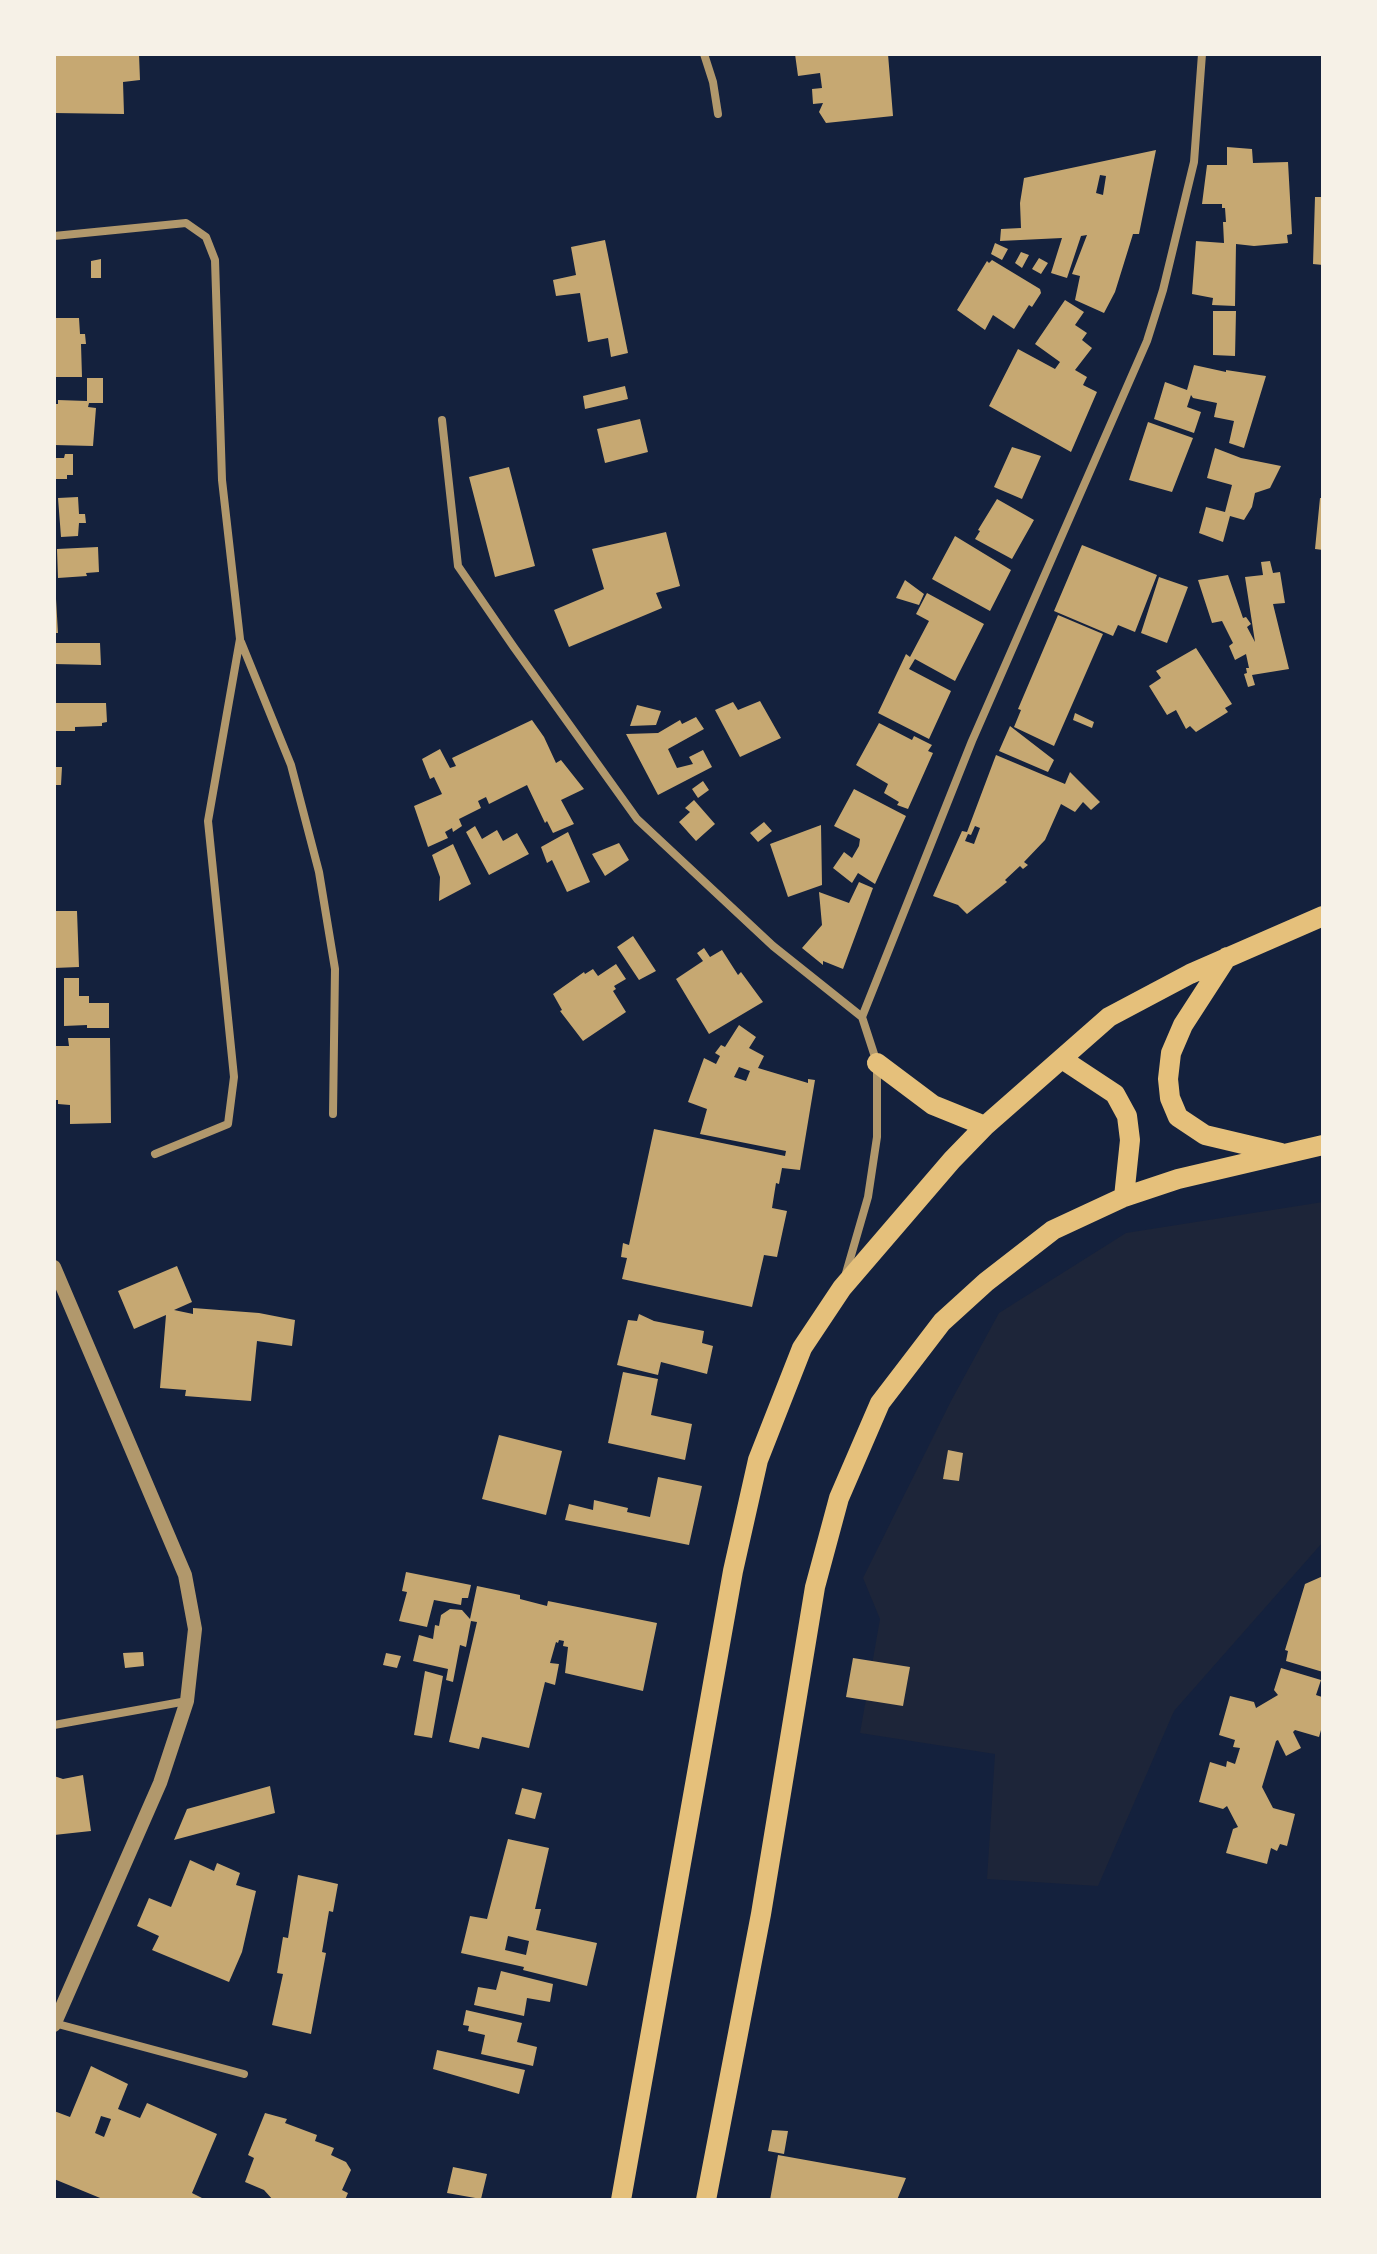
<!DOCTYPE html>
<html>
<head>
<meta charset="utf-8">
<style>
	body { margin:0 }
	#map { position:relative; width:1377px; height:2254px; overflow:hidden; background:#14213d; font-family:Barlow,sans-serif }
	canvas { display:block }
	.frame { position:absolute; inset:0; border:56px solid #f6f1e7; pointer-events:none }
</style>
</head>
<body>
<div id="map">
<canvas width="1377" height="2254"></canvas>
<div class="frame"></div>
</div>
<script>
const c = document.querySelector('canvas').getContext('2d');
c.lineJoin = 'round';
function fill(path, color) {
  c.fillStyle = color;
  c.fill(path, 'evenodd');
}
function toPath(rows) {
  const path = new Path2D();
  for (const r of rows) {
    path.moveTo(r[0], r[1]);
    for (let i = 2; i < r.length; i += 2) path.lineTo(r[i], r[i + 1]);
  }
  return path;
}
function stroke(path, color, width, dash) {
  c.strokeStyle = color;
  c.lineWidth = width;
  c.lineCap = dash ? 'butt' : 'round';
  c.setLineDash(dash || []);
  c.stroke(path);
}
fill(toPath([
	[1323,1202,1323,1542,1174,1711,1098,1886,987,1879,995,1754,860,1733,880,1619,863,1578,951,1401,999,1313,1126,1233]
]), '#1d2539');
fill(toPath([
	[54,54,139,54,140,80,123,82,124,114,54,113],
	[795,54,888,54,893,116,826,123,819,112,823,103,813,104,812,89,822,88,820,73,798,76],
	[1227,147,1252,149,1253,163,1288,162,1292,234,1287,235,1288,243,1254,246,1236,244,1235,306,1212,305,1213,298,1192,294,1196,241,1224,243,1223,222,1226,222,1225,208,1222,208,1222,204,1202,204,1207,165,1227,165],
	[1156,150,1139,234,1133,234,1115,292,1104,313,1075,300,1080,276,1072,274,1087,235,1081,236,1067,278,1051,273,1062,238,1000,241,1001,229,1021,228,1020,203,1024,178],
	[1100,175,1106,176,1103,195,1096,193],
	[1315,197,1323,197,1323,265,1313,264],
	[605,240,628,353,611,357,608,338,588,342,580,293,556,296,553,280,576,275,571,247],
	[995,243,1008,249,1002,260,991,254],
	[1021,252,1029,255,1022,268,1015,263],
	[1039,258,1048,263,1041,274,1032,269],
	[101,259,101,278,91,278,91,261],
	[992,260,1040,289,1041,293,1032,307,1029,305,1014,329,993,315,985,330,957,310,987,261,989,263],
	[1065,300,1084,312,1075,325,1087,333,1082,340,1092,348,1075,370,1087,377,1083,385,1097,392,1071,452,989,406,1018,349,1055,369,1060,362,1035,344],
	[1213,311,1236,311,1235,356,1213,355],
	[54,318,79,318,80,334,85,334,86,344,81,344,82,377,54,377],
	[1194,365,1226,372,1226,370,1266,376,1244,448,1229,443,1234,421,1214,417,1217,403,1193,398,1191,395,1187,407,1201,412,1194,433,1154,419,1165,382,1187,390],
	[87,378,103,378,103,403,89,403,88,407,96,408,93,446,54,445,54,404,58,404,58,400,87,401],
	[625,386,628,399,585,409,583,396],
	[640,419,648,452,605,463,597,429],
	[1148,422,1193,438,1172,492,1129,480],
	[1012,447,1041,456,1022,499,994,487],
	[1215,448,1241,458,1281,466,1270,488,1255,493,1252,507,1244,520,1230,516,1223,542,1199,533,1206,507,1225,512,1232,485,1207,478],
	[65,454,73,454,73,475,67,475,67,479,54,479,54,458,64,458],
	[509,467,535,566,495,577,469,477],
	[78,497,79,514,85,514,86,523,79,523,78,536,61,537,58,498],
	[1320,498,1323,498,1323,550,1315,549],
	[997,499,1034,520,1012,559,975,539,980,531,978,530],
	[666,532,680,586,656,593,662,608,569,647,554,610,604,589,592,549],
	[955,536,1011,570,990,611,932,579],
	[1082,545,1157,575,1135,632,1118,625,1113,636,1054,611],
	[98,547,99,572,86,573,87,576,58,578,57,549],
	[1270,561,1273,573,1280,572,1285,603,1273,604,1289,669,1252,675,1255,685,1248,687,1244,674,1247,673,1246,668,1249,668,1246,654,1235,660,1229,646,1233,643,1222,621,1212,623,1198,580,1228,575,1243,618,1246,617,1251,624,1247,627,1255,642,1245,577,1263,575,1261,562],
	[1159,577,1188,587,1167,643,1141,633],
	[905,580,924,594,919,605,896,598],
	[927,593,984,624,955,681,915,659,909,669,951,691,929,739,878,713,906,654,910,657,929,621,916,614],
	[54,599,56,599,58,633,54,633],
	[1058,615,1103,634,1054,746,1014,727,1021,710,1018,709],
	[54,643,100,643,101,665,54,664],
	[1196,648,1232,704,1225,708,1228,712,1196,732,1190,726,1186,729,1176,710,1167,715,1149,686,1161,678,1156,671],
	[760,701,781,738,740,757,715,710,733,702,738,710],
	[54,703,106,703,107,722,102,723,102,726,75,727,75,731,54,731],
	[637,705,661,711,656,725,630,726],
	[1075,713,1094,722,1092,728,1073,720],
	[696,717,704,729,668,749,677,768,693,764,689,757,703,750,712,767,658,795,626,734,658,733,680,720,682,724],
	[532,720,544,737,556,763,561,760,584,789,561,800,574,824,553,833,547,821,545,823,527,785,489,804,486,797,478,801,481,808,459,819,462,826,453,832,452,828,445,832,448,838,428,847,414,806,442,794,434,777,430,779,422,759,440,749,450,768,456,766,452,758],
	[879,723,912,740,914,736,932,745,928,751,933,753,908,809,897,805,899,802,884,793,888,784,856,765],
	[1010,726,1054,760,1048,772,999,751],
	[996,755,1065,784,1070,772,1100,802,1091,810,1083,802,1075,812,1061,804,1045,840,1024,862,1028,865,1023,869,1020,866,1005,880,1007,882,967,914,958,905,933,896,962,831,967,832],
	[975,826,980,828,974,844,965,841,968,834,971,835],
	[54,767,62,767,61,785,54,785],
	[703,781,709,790,698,798,692,789],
	[854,789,906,816,875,884,858,873,852,883,833,868,844,852,852,858,859,846,860,839,834,826],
	[694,800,715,824,696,841,679,822,690,812,685,808],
	[764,822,772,831,758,842,750,833],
	[821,825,822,885,788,897,770,844],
	[475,826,482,839,497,830,503,841,517,833,529,854,489,875,466,832],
	[568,832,590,882,567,892,552,860,547,863,541,847],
	[619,843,629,860,605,876,592,854],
	[453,844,471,884,439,901,440,877,432,855],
	[859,882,873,888,843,969,823,961,823,965,802,948,822,925,819,892,849,903],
	[54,911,77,911,79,967,54,968],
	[633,936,656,971,639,980,617,947],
	[704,948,710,957,722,950,738,975,741,972,763,1002,709,1034,676,979,703,961,697,953],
	[616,964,626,979,614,986,616,989,613,991,626,1012,583,1041,560,1011,562,1010,553,994,584,972,585,974,593,969,598,976],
	[64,978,79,978,79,996,89,996,89,1003,109,1003,109,1028,87,1028,87,1025,64,1026],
	[739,1025,756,1037,749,1048,764,1056,758,1068,808,1083,808,1079,815,1080,800,1170,782,1168,779,1184,776,1183,772,1208,787,1211,777,1257,764,1255,752,1307,622,1279,627,1258,621,1257,623,1243,629,1245,654,1129,785,1156,786,1151,700,1134,707,1109,688,1102,704,1058,716,1064,720,1056,715,1053,721,1045,725,1047],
	[739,1067,750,1071,746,1081,734,1077],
	[68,1038,110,1038,111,1123,70,1124,70,1105,58,1104,58,1100,54,1100,54,1046,69,1046],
	[177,1266,192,1302,174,1310,193,1314,193,1308,259,1313,295,1320,292,1346,257,1341,251,1401,185,1396,186,1390,160,1388,166,1315,134,1329,118,1291],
	[639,1314,654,1321,704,1331,702,1343,713,1346,707,1374,661,1362,658,1375,617,1365,628,1320,637,1321],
	[623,1372,658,1379,651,1415,692,1424,685,1460,608,1443],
	[499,1435,562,1451,546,1515,482,1499],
	[948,1450,963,1453,959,1481,943,1479],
	[658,1477,702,1486,689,1545,565,1520,569,1504,593,1510,594,1500,628,1508,627,1512,650,1517],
	[406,1572,471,1585,468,1598,462,1598,461,1605,434,1600,427,1627,399,1621,407,1592,402,1591],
	[1323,1576,1323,1672,1286,1661,1288,1651,1285,1650,1305,1584],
	[477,1586,520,1595,520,1599,547,1606,548,1601,657,1623,643,1691,565,1673,568,1647,563,1646,564,1641,559,1640,558,1643,556,1642,550,1663,559,1664,555,1685,545,1682,529,1748,482,1737,479,1749,449,1742,477,1622,471,1621,466,1647,460,1645,453,1682,446,1680,448,1669,413,1661,419,1635,433,1639,435,1625,439,1626,441,1615,450,1609,462,1610,470,1619],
	[143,1652,144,1666,125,1668,123,1653],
	[386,1653,401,1656,397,1668,383,1665],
	[853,1658,910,1667,903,1706,846,1697],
	[1281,1668,1321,1680,1316,1695,1322,1697,1323,1723,1319,1737,1295,1730,1293,1732,1301,1748,1286,1756,1278,1740,1276,1741,1262,1787,1273,1808,1295,1814,1287,1846,1280,1844,1277,1851,1271,1848,1267,1864,1226,1853,1233,1829,1238,1827,1227,1806,1223,1809,1199,1802,1210,1762,1226,1767,1227,1761,1235,1764,1240,1748,1233,1747,1235,1740,1219,1735,1230,1696,1254,1702,1256,1708,1278,1695,1274,1690],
	[425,1671,443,1676,432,1738,414,1735],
	[83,1775,91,1831,54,1835,54,1776,63,1779],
	[270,1786,275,1813,174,1840,187,1809],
	[522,1788,542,1793,535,1819,515,1814],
	[508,1839,549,1848,535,1909,541,1909,536,1930,597,1943,587,1986,523,1970,524,1967,461,1953,470,1916,487,1919],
	[508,1936,529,1941,526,1955,505,1950],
	[190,1860,214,1871,217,1863,240,1873,236,1885,256,1891,242,1952,229,1982,152,1950,159,1936,137,1926,149,1898,171,1907],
	[298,1875,338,1884,333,1912,329,1911,322,1952,326,1953,311,2034,272,2025,283,1974,277,1973,283,1937,288,1938],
	[501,1971,553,1984,550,2002,527,1998,524,2016,474,2005,478,1987,496,1990],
	[466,2010,522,2023,517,2042,537,2047,533,2066,481,2054,485,2035,468,2031,469,2026,463,2025],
	[437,2050,525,2070,519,2094,433,2069],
	[91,2066,128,2084,118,2109,140,2118,147,2103,217,2134,192,2193,202,2198,201,2200,105,2200,54,2179,54,2111,70,2117],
	[101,2116,111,2119,104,2137,95,2133],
	[265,2113,287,2119,285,2123,317,2135,315,2141,334,2148,331,2155,346,2162,351,2170,342,2190,348,2193,345,2200,273,2200,264,2190,245,2182,254,2158,248,2155],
	[772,2130,788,2131,784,2154,768,2151],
	[778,2155,906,2178,897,2200,770,2200],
	[453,2167,487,2174,481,2199,447,2193]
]), '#c6a872');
stroke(toPath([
	[704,54,713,82,718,114],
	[54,236,186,223,206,237,215,260,222,480,240,639,208,821,234,1077,228,1124,155,1154],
	[442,420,458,566,513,646,637,819,773,946,862,1017,877,1063,877,1137,868,1197,846,1273],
	[241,642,291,765,319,872,335,969,333,1114],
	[862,1017,972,741,1147,341,1163,290,1194,162,1202,54],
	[54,1725,187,1701],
	[54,2023,244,2074]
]), '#b1986c', 8);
stroke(toPath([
	[54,1267,185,1575,195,1629,187,1701,160,1783,54,2025]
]), '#b1986c', 14);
stroke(toPath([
	[1227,957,1183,1025,1171,1053,1168,1079,1170,1098,1178,1117,1205,1135,1281,1153],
	[1062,1059,1115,1094,1127,1116,1130,1140,1124,1197],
	[877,1063,933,1105,985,1126],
	[621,2200,733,1571,758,1460,802,1348,842,1288,952,1160,985,1126,1109,1017,1190,974,1323,916],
	[706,2200,761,1914,815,1587,839,1498,880,1403,942,1322,986,1282,1053,1230,1124,1197,1178,1179,1323,1145]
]), '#e5c07b', 20);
</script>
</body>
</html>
